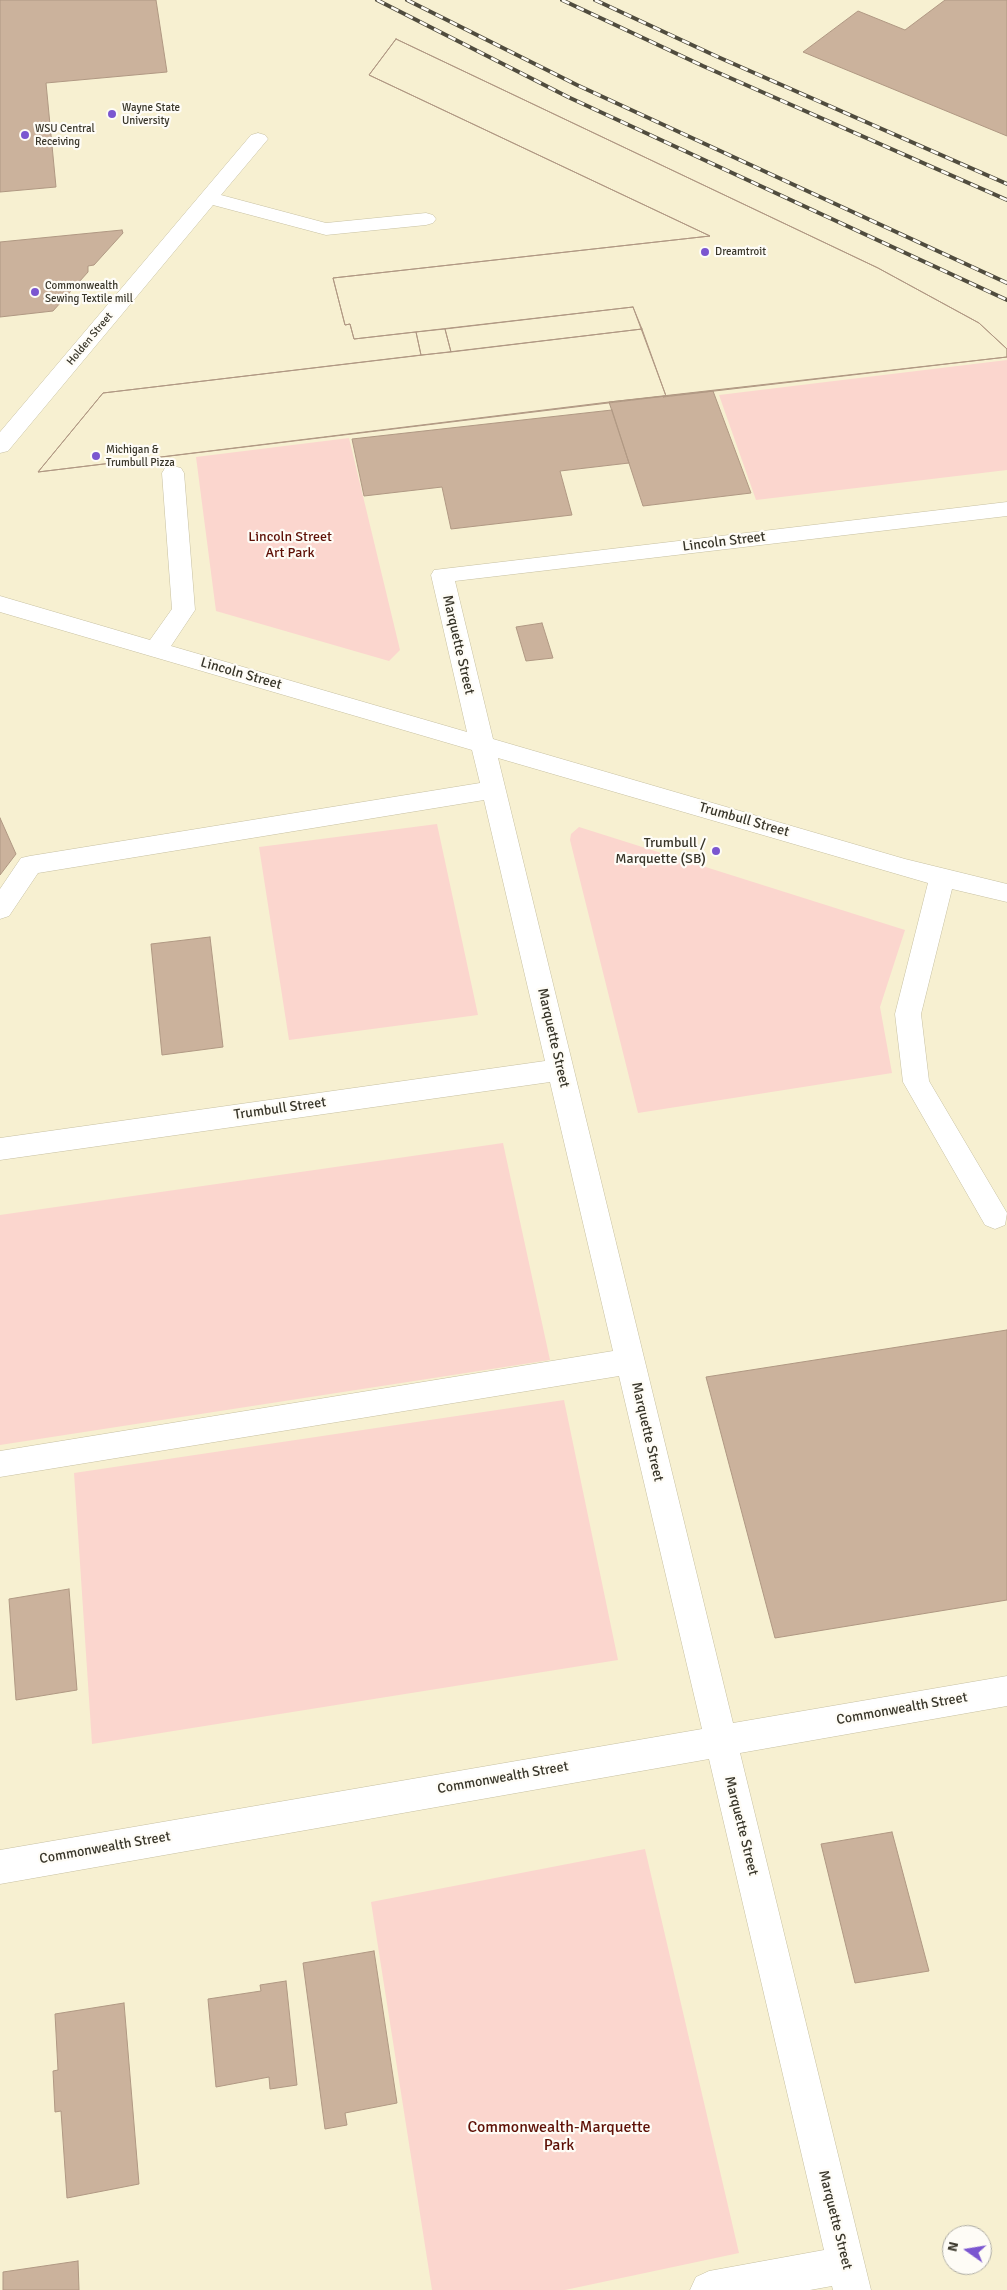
<!DOCTYPE html>
<html>
<head>
<meta charset="utf-8">
<style>
	body { margin:0 }
	#map { position:relative; width:1007px; height:2290px; overflow:hidden; background:#f7f0d1; font-family:Signika,sans-serif }
	canvas { display:block }
	.north { position:absolute; left:942px; top:2225px; width:50px; height:50px; box-sizing:border-box; background:#fefcf6; border:1px solid #afada4; border-radius:50%; rotate:283deg; font-size:14px; font-weight:700; line-height:20px; text-align:center; color:#39362a }
	.north::after { content:''; display:block; margin:auto; width:18px; height:22px; background:#7b56d0; clip-path:polygon(50% 0,100% 100%,50% 72%,0 100%) }
</style>
</head>
<body>
<div id="map">
<canvas width="1007" height="2290"></canvas>
<div class="north">N</div>
</div>
<script>
const c = document.querySelector('canvas').getContext('2d');
c.lineJoin = 'round';
function fill(path, color) {
  c.fillStyle = color;
  c.fill(path, 'evenodd');
}
function toPath(rows) {
  const path = new Path2D();
  for (const r of rows) {
    path.moveTo(r[0], r[1]);
    for (let i = 2; i < r.length; i += 2) path.lineTo(r[i], r[i + 1]);
  }
  return path;
}
function stroke(path, color, width, dash) {
  c.strokeStyle = color;
  c.lineWidth = width;
  c.lineCap = dash ? 'butt' : 'round';
  c.setLineDash(dash || []);
  c.stroke(path);
}
function drawText(font, color, halo, rows, align = 'center') {
  c.font = font + ' Signika,sans-serif';
  c.lineWidth = 4.5;
  c.setLineDash([]);
  c.textBaseline = 'middle';
  c.strokeStyle = halo;
  c.fillStyle = color;
  for (const [text, x, y, turn = 0] of rows) {
    c.save();
    c.translate(x, y);
    c.rotate((+turn || 0) * Math.PI / 180);
    c.textAlign = isNaN(turn) ? turn : align;
    if (halo) c.strokeText(text, 0, 0);
    c.fillText(text, 0, 0);
    c.restore();
  }
}
fill(toPath([
	[1007,360,1007,470,756,500,719,395],
	[349,438,400,650,389,661,216,611,196,457],
	[437,824,478,1015,289,1040,259,847],
	[579,827,905,930,880,1007,892,1073,638,1113,570,840,571,834],
	[503,1143,550,1360,0,1445,0,1215],
	[564,1400,618,1660,92,1744,74,1473],
	[645,1849,739,2253,565,2290,432,2290,371,1902]
]), '#fbd6ce');
const building = toPath([
	[0,0,156,0,167,72,46,83,56,187,0,192,0,0],
	[945,0,1007,0,1007,136,803,52,858,11,905,30,945,0],
	[396,39,878,268,979,323,1007,349,1007,357,609,402,38,472,103,393,421,355,416,332,354,339,350,324,345,325,333,278,710,236,369,75,396,39],
	[633,307,642,329,451,352,445,329,633,307],
	[396,39,878,268,979,323,1007,349,1007,357,663,397,666,396,633,307,354,339,350,324,345,325,333,278,710,236,369,75,396,39],
	[122,230,123,233,94,265,88,266,88,272,53,311,0,317,0,242,122,230],
	[445,329,451,352,421,355,416,332,445,329],
	[642,329,666,396,38,472,103,393,642,329],
	[713,391,751,493,643,506,609,402,713,391],
	[612,410,629,463,560,471,572,515,451,529,442,487,364,496,352,439,612,410],
	[542,623,553,658,526,661,516,627,542,623],
	[0,818,16,854,0,875,0,818],
	[210,937,223,1047,162,1055,151,944,210,937],
	[1007,1330,1007,1600,775,1638,706,1377,1007,1330],
	[69,1589,77,1690,16,1700,9,1599,69,1589],
	[892,1832,929,1971,855,1983,821,1844,892,1832],
	[374,1951,397,2103,345,2113,347,2125,325,2129,303,1963,374,1951],
	[286,1981,297,2085,270,2089,269,2077,216,2087,208,1999,261,1991,260,1985,286,1981],
	[124,2003,139,2184,67,2198,61,2111,55,2112,53,2071,58,2070,55,2014,124,2003],
	[78,2261,79,2290,3,2290,3,2272,78,2261]
]);
fill(building, '#cbb29c');
stroke(building, '#b09883', 1);
const minor = toPath([
	[258,133,265,135,268,139,221,195,326,223,426,213,433,215,436,219,433,223,426,225,326,235,213,205,8,451,0,453,0,432,251,135,258,133],
	[173,466,181,468,184,473,195,610,171,646,467,732,431,575,434,570,1007,502,1007,516,455,581,493,739,905,859,1007,884,1007,902,952,889,921,1014,929,1081,1007,1213,1005,1225,995,1229,985,1225,903,1082,895,1014,928,883,498,758,733,1723,1007,1676,1007,1706,740,1753,871,2290,833,2290,832,2286,810,2290,690,2290,696,2277,709,2271,824,2250,709,1759,0,1884,0,1850,702,1729,619,1376,0,1477,0,1451,613,1351,550,1082,0,1160,0,1138,545,1061,484,800,38,873,9,916,0,919,0,889,21,858,30,856,480,783,472,750,0,612,0,596,150,640,172,609,162,473,165,468,173,466]
]);
stroke(minor, '#c7c0a2', 1);
fill(minor, '#fff');
const rail = toPath([
	[377,0,568,97,1007,300],
	[407,0,577,85,1007,283],
	[562,0,703,66,1007,200],
	[595,0,718,57,1007,184]
]);
stroke(rail, '#504c3e', 4);
stroke(rail, '#fefcf6', 2.5, [8]);
for (const [x, y, r, color] of [
	[112,114,5,"#7b56d0"],
	[25,135,5,"#7b56d0"],
	[705,252,5,"#7b56d0"],
	[35,292,5,"#7b56d0"],
	[96,456,5,"#7b56d0"],
	[716,851,5,"#7b56d0"]
]) {
  const dot = new Path2D();
  dot.arc(x, y, r, 0, 2 * Math.PI);
  c.fillStyle = color;
  c.fill(dot);
  stroke(dot, '#fefcf6', 2);
}
drawText('11px', '#39362a', '#fefcf6', [
	["Wayne State",122,108],
	["University",122,121],
	["WSU Central",35,129],
	["Receiving",35,142],
	["Dreamtroit",715,252],
	["Commonwealth",45,286],
	["Sewing Textile mill",45,299],
	["Michigan &",106,450],
	["Trumbull Pizza",106,463]
], 'left');
drawText('11px', '#39362a', '#fefcf6', [
	["Holden Street",90,339,-50]
]);
drawText('14px', '#5e1006', '#fefcf6', [
	["Lincoln Street",290,537],
	["Art Park",290,553]
]);
drawText('14px', '#39362a', '#fefcf6', [
	["Lincoln Street",724,542,-7],
	["Marquette Street",458,645,77],
	["Lincoln Street",241,674,16],
	["Trumbull Street",744,820,16],
	["Marquette Street",553,1038,77],
	["Trumbull Street",280,1109,-8],
	["Marquette Street",647,1432,77],
	["Commonwealth Street",902,1709,-10],
	["Commonwealth Street",503,1778,-10],
	["Marquette Street",741,1826,76],
	["Commonwealth Street",105,1848,-10],
	["Marquette Street",835,2220,76]
]);
drawText('14px', '#39362a', '#fefcf6', [
	["Trumbull /",706,843],
	["Marquette (SB)",706,859]
], 'right');
drawText('16px', '#5e1006', '#fefcf6', [
	["Commonwealth-Marquette",559,2128],
	["Park",559,2146]
]);
</script>
</body>
</html>
